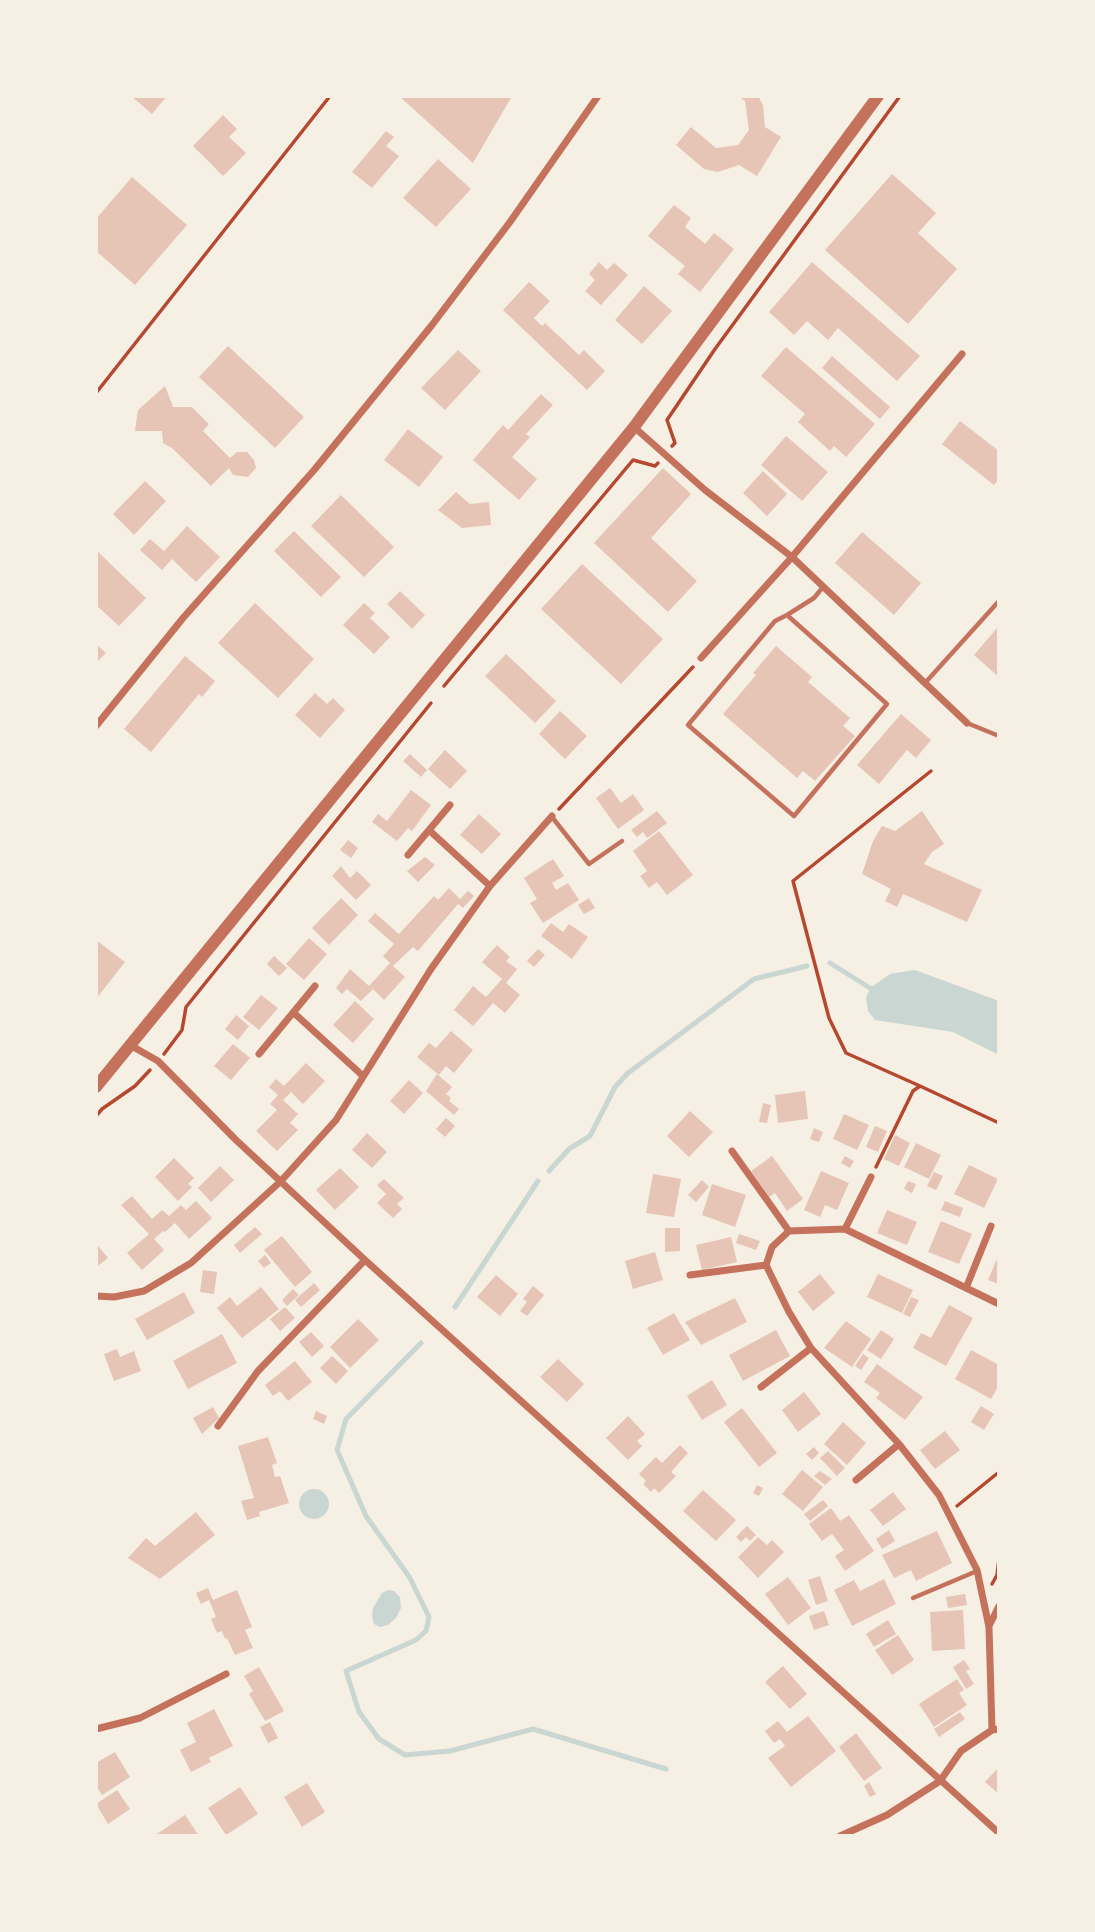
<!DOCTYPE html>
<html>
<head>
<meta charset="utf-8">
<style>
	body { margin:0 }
	#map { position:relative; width:1095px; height:1932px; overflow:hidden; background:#f6efe4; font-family:"PT Sans Narrow",sans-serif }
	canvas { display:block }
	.frame { position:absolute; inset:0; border:98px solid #f6efe4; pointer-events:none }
</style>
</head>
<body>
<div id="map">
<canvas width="1095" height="1932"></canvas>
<div class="frame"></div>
</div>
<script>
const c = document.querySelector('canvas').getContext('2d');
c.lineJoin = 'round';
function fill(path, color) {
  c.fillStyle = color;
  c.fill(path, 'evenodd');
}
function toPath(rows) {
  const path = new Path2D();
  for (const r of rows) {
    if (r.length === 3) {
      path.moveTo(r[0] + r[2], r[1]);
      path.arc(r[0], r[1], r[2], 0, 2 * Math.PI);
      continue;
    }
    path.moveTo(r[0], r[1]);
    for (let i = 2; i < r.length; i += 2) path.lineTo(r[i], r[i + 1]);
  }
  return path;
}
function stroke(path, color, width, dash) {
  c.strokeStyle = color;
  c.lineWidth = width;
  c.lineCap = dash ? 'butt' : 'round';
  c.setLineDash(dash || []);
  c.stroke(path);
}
fill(toPath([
	[915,970,999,1001,999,1055,953,1032,875,1020,868,1011,866,998,870,988,890,974],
	[314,1504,15],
	[388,1590,394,1591,400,1597,401,1608,396,1618,388,1625,380,1627,374,1624,372,1616,373,1608,382,1593]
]), '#c9d6d2');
stroke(toPath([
	[830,963,870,988,876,989],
	[549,1171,569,1149,590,1136,615,1087,628,1073,754,979,807,966],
	[455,1307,538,1181],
	[421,1343,346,1419,337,1450,366,1516,410,1578,429,1617,426,1631,416,1640,346,1671,359,1712,379,1739,405,1755,450,1751,533,1729,666,1769]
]), '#c9d6d2', 5);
fill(toPath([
	[131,96,167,96,152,114],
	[399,96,512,96,473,163],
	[738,96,758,96,763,105,765,127,781,137,757,176,739,165,718,172,704,169,676,145,691,127,716,148,738,145,749,130,745,101],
	[223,115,237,129,229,137,246,153,223,176,193,146],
	[386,131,394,137,386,146,399,156,372,188,352,172],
	[438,159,471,189,436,227,403,198],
	[892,174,936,213,918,233,957,269,908,324,825,250],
	[132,177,187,225,135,285,96,251,96,219],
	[674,205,691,218,685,227,705,244,714,233,734,249,700,292,678,274,685,266,648,236],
	[599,262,607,270,614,263,628,275,601,305,585,291,595,280,589,274],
	[812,262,920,356,897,381,838,328,828,340,807,321,794,335,769,312],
	[529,282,550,301,534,318,542,326,545,323,579,355,584,350,605,371,587,390,503,310],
	[644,286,672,311,642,344,615,320],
	[228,346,304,417,275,448,199,377],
	[786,347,875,424,846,457,834,446,830,451,798,422,805,414,761,376],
	[458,350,481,371,445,410,421,388],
	[832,356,890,407,880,419,822,368],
	[165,386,173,407,192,407,209,424,203,431,230,458,237,452,247,452,254,460,256,468,248,477,233,475,229,468,211,486,172,448,163,443,162,431,135,431,138,410],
	[541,394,553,405,526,434,530,437,512,457,537,479,519,500,473,460,503,425,508,430],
	[960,421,999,451,999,479,994,485,942,444],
	[408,429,443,457,419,487,384,460],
	[786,436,828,472,802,501,761,465],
	[663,468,691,494,651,538,697,581,668,612,594,543],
	[763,471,787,494,767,516,743,493],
	[145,481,166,501,134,535,113,514],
	[456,492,470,504,489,502,491,525,462,528,438,510],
	[341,495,394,547,364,577,311,526],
	[187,526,220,557,196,582,172,559,162,570,140,550,150,539,164,551],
	[294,531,341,577,321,597,274,551],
	[862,532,921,583,894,615,835,563],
	[96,550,146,598,119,626,96,605],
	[582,564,663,639,621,684,541,609],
	[400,591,425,615,412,629,387,604],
	[255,603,314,659,278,698,218,643],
	[364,603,375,613,370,618,390,637,374,654,343,625],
	[997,628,999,630,999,677,974,655],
	[96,644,106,653,96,663],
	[776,646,812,677,808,682,850,718,843,726,855,736,815,781,803,771,797,778,723,714,756,675,753,673],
	[506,654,556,701,535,723,485,676],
	[185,656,215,681,202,697,199,694,151,752,124,729],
	[315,693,327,704,333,698,345,710,320,738,295,715],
	[560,711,587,736,565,759,539,734],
	[901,714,931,740,916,758,907,750,879,784,857,765],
	[445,750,467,771,450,789,428,769],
	[410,754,427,770,421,777,403,761],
	[610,788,621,803,633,794,644,810,618,829,596,798],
	[411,790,431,805,412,831,408,828,397,841,372,822,378,814,387,821],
	[657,811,667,823,647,838,643,832,637,837,631,830],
	[922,811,944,844,932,852,924,864,982,890,967,922,903,894,897,907,885,901,891,889,862,874,873,841,882,826,895,831],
	[479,814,501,834,482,854,460,835],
	[659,831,693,875,667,895,657,882,649,888,640,876,647,871,633,851],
	[348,840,358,848,351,858,340,850],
	[425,857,435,865,418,882,407,871],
	[553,859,564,876,552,883,556,890,568,883,579,900,543,923,530,903,537,899,524,878],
	[341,866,350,878,357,871,371,885,356,900,332,876],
	[449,888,460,899,468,891,474,896,463,908,458,904,418,951,413,947,393,966,405,977,384,1000,373,989,361,1001,347,989,342,994,336,988,350,969,369,986,390,963,383,956,394,944,368,921,375,913,399,934,434,896,438,900],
	[341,898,358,915,329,945,312,928],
	[589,898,595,908,584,914,578,905],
	[551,923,563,932,569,924,588,937,572,959,541,936],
	[309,938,327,954,304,980,286,964],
	[96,940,125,962,96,999],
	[497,945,510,957,506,961,517,969,506,983,520,995,505,1013,493,1003,473,1026,454,1010,473,986,486,997,502,979,482,962],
	[538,949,545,955,534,967,527,961],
	[274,956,287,968,279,976,267,964],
	[261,995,278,1008,259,1030,243,1017],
	[355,1001,374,1019,353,1043,333,1025],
	[236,1015,249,1026,238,1040,225,1029],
	[451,1031,473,1050,454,1073,446,1066,439,1075,417,1057,429,1043,436,1048],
	[233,1044,250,1058,231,1080,214,1066],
	[306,1063,325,1081,303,1104,291,1092,283,1100,298,1114,290,1123,298,1130,277,1151,256,1131,277,1110,270,1104,278,1095,269,1087,276,1079,284,1086],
	[437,1074,452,1087,446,1094,451,1098,449,1101,459,1109,454,1115,426,1091],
	[409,1080,423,1093,404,1114,390,1101],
	[805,1091,808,1119,778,1123,775,1095],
	[763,1103,771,1105,767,1123,759,1122],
	[690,1111,713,1132,689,1157,667,1136],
	[844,1114,869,1125,857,1150,833,1139],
	[446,1118,455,1126,445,1137,436,1129],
	[875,1126,887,1131,878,1152,866,1147],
	[814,1128,823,1132,819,1142,810,1139],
	[367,1133,387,1152,372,1168,352,1150],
	[895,1135,910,1143,899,1166,884,1159],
	[916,1143,941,1155,929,1179,904,1167],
	[772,1156,803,1199,787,1211,775,1193,769,1197,751,1171],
	[845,1156,854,1161,850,1168,841,1163],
	[174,1158,194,1178,188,1184,192,1187,178,1201,155,1177],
	[969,1165,998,1179,984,1208,954,1194],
	[220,1166,234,1180,211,1202,198,1188],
	[340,1168,359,1187,335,1210,316,1190],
	[821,1171,849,1183,837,1210,825,1205,820,1217,804,1210],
	[934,1172,943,1176,936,1190,927,1186],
	[653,1174,681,1179,674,1217,646,1213],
	[384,1179,404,1198,397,1204,402,1209,393,1218,377,1203,386,1194,377,1185],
	[702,1180,709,1187,696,1202,688,1195],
	[908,1181,916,1184,912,1193,904,1189],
	[712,1184,746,1195,735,1227,702,1215],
	[132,1196,152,1219,162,1210,169,1216,181,1205,186,1210,196,1201,212,1218,189,1239,175,1223,165,1232,163,1231,154,1239,164,1250,142,1270,127,1253,149,1234,121,1205],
	[945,1201,963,1208,960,1217,941,1210],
	[887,1210,917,1222,907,1245,877,1233],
	[941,1221,972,1234,959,1264,928,1252],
	[255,1227,262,1234,240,1253,234,1245],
	[665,1228,680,1228,680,1251,665,1252],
	[739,1234,760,1241,756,1250,736,1243],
	[282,1236,312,1272,295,1287,264,1250],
	[731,1237,737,1262,702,1270,696,1245],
	[98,1246,108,1258,96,1267,96,1247],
	[655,1252,663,1280,633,1289,625,1261],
	[999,1254,999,1284,988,1280],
	[265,1255,271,1263,264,1268,258,1261],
	[203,1270,217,1272,214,1294,200,1292],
	[820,1274,835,1293,813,1311,798,1292],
	[878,1274,913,1290,902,1313,867,1297],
	[496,1275,518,1294,500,1316,477,1297],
	[314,1283,320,1290,301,1307,295,1300],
	[533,1286,544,1295,527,1316,520,1311,527,1302,523,1299],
	[261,1287,279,1309,242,1338,217,1308,230,1297,237,1306],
	[293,1289,299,1295,287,1306,282,1300],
	[184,1292,195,1313,147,1340,135,1319],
	[911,1297,919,1300,910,1317,903,1314],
	[735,1298,747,1322,701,1345,685,1322],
	[949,1305,973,1318,946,1366,913,1348,921,1333,931,1338],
	[285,1307,295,1318,280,1331,270,1319],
	[674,1313,690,1340,663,1355,647,1328],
	[358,1319,379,1340,350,1368,330,1347],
	[846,1321,871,1339,852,1367,824,1348],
	[776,1330,790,1356,743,1381,729,1355],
	[881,1330,894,1339,881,1359,867,1350],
	[311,1332,324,1346,312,1357,299,1342],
	[222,1334,237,1363,188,1389,173,1361],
	[117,1349,120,1357,134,1351,141,1371,114,1381,104,1354],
	[971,1350,999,1365,999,1385,991,1399,955,1379],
	[863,1354,869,1358,861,1370,855,1366],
	[332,1356,348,1371,336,1384,320,1368],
	[558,1359,584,1384,567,1402,540,1377],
	[295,1361,312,1382,288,1401,280,1391,273,1396,265,1385],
	[877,1364,923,1397,905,1420,876,1398,880,1393,864,1382],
	[712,1380,727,1405,702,1420,687,1396],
	[804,1392,821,1414,798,1432,782,1410],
	[981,1406,994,1414,984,1430,971,1422],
	[213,1407,219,1418,202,1434,193,1418],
	[742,1408,777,1453,759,1467,724,1422],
	[316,1411,327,1416,324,1424,313,1419],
	[628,1416,645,1434,637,1441,642,1446,628,1460,606,1438],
	[843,1422,866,1443,847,1465,824,1444],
	[945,1431,960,1450,935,1469,920,1450],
	[268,1437,277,1463,272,1465,275,1477,280,1476,289,1503,259,1512,260,1516,247,1520,241,1501,254,1498,238,1446],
	[680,1445,688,1453,671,1472,676,1476,659,1493,654,1488,651,1492,643,1484,646,1481,639,1474,656,1457,662,1463],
	[814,1447,819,1453,812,1460,806,1454],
	[828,1451,845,1468,837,1476,820,1458],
	[802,1470,823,1487,803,1511,782,1494],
	[820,1471,832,1479,825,1485,814,1476],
	[757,1485,763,1488,759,1496,753,1493],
	[703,1490,736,1520,716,1541,683,1511],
	[893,1492,906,1509,883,1526,870,1510],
	[823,1500,828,1506,810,1521,804,1514],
	[831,1508,840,1521,849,1515,874,1551,845,1571,835,1556,844,1550,832,1534,822,1541,809,1524],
	[196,1512,215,1535,160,1579,128,1558,146,1538,155,1546],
	[747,1526,756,1535,750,1541,746,1537,741,1542,736,1537],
	[889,1530,895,1541,882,1549,876,1539],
	[937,1531,952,1563,916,1581,911,1570,894,1578,882,1555],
	[758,1537,767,1545,772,1540,784,1552,758,1578,738,1557],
	[820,1576,828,1601,816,1605,808,1580],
	[788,1577,811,1608,788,1625,765,1594],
	[884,1579,896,1604,852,1626,834,1590,854,1580,860,1591],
	[208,1588,213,1600,237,1590,252,1627,245,1630,253,1648,235,1655,227,1638,225,1639,222,1631,217,1633,211,1619,216,1617,209,1600,201,1604,196,1593],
	[965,1594,967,1605,948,1608,946,1597],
	[963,1610,965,1649,932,1651,930,1612],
	[824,1611,829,1625,814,1630,809,1616],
	[888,1620,896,1634,874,1647,866,1634],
	[898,1635,914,1660,892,1675,875,1650],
	[964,1660,970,1669,966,1671,974,1684,966,1689,953,1667],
	[783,1666,807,1694,790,1709,765,1682],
	[259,1667,284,1711,265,1721,249,1694,253,1691,244,1676],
	[957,1679,964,1690,959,1693,967,1705,934,1727,919,1704],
	[214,1709,233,1746,209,1758,211,1762,191,1772,180,1750,196,1742,187,1723],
	[960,1712,965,1719,939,1737,934,1729],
	[808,1716,836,1751,791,1787,768,1758,785,1746,780,1739,774,1743,765,1731,778,1721,787,1732],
	[270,1722,278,1738,268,1743,260,1727],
	[856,1733,882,1768,864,1781,839,1747],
	[115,1752,130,1777,102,1795,96,1786,96,1763],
	[999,1767,999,1794,985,1782],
	[869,1782,876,1794,870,1797,864,1786],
	[307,1783,325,1812,302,1827,284,1797],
	[240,1787,258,1814,226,1835,208,1808],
	[117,1790,130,1809,108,1824,96,1804],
	[185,1815,199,1836,154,1836]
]), '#e6c5b7');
stroke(toPath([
	[96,393,330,96],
	[672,446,675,443,667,420,715,349,900,96],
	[444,686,633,460,655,466,658,463],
	[559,809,693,667],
	[164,1054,182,1030,186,1007,431,703],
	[920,1086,846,1053,829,1018,793,881,931,771],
	[96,1116,102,1109,135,1086,150,1070],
	[876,1167,913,1091,920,1086,999,1123],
	[957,1506,999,1472],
	[992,1584,997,1575,999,1559]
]), '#b5482f', 3.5);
stroke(toPath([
	[787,615,887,704,794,816,688,725,775,621,787,615,814,598,823,587],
	[925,683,999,601],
	[967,723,999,736],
	[552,817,589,864,622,841],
	[913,1598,977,1571]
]), '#c5725c', 4.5);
stroke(toPath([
	[634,427,705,490,792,557,967,723],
	[701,658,792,557,962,354],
	[96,726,183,618,315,469,432,325,510,222,598,96],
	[430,831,490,886],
	[408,855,450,805],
	[294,1013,363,1076],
	[130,1045,158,1061,236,1140,365,1260,999,1833],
	[259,1054,315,986],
	[732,1151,789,1231],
	[845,1229,871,1177],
	[690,1275,766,1265],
	[966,1288,991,1226],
	[96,1296,114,1297,144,1291,191,1263,281,1181,336,1120,431,969,490,886,552,816],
	[761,1387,811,1348],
	[218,1426,258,1371,365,1260],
	[856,1480,899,1444],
	[989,1626,999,1606],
	[96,1729,140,1718,226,1674],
	[992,1730,989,1627,977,1570,939,1495,899,1444,811,1348,789,1312,766,1265,772,1247,789,1231,845,1229,999,1304],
	[840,1836,887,1815,940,1781,961,1751,992,1730,999,1729]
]), '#c5725c', 7);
stroke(toPath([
	[96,1087,634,427,878,96]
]), '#c5725c', 12);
</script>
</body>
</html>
